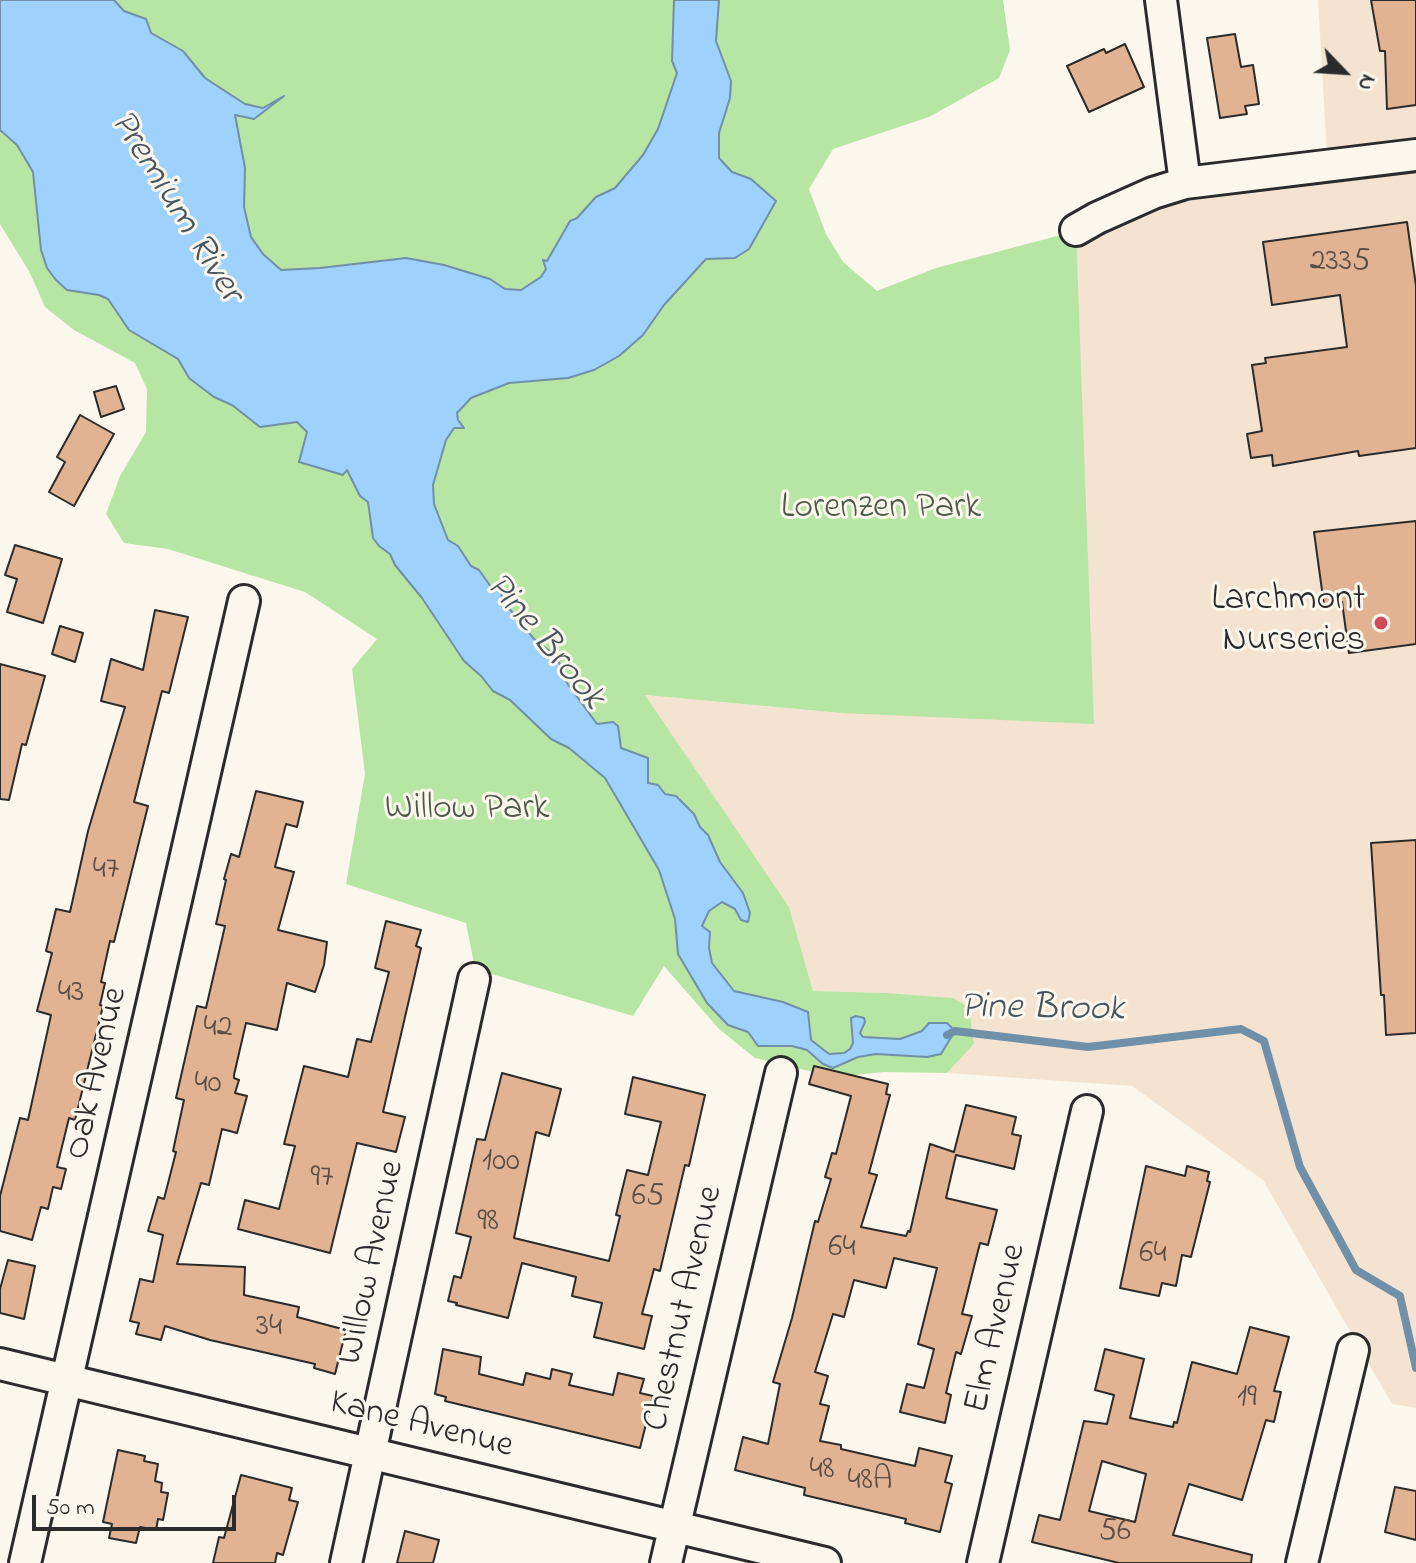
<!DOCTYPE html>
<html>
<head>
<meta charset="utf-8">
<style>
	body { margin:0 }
	#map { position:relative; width:1416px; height:1563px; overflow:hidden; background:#fbf7ec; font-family:"Indie Flower",sans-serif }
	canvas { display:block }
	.north { position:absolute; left:1304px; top:32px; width:80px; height:80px; -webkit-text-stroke:6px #fbf7ec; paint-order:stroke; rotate:115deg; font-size:22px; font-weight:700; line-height:32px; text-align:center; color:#2b2b2b }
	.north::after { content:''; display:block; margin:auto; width:28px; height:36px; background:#2b2b2b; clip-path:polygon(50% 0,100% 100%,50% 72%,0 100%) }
	.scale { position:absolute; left:32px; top:1495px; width:204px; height:36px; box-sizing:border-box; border:4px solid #2b2b2b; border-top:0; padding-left:10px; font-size:24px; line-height:28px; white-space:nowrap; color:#2b2b2b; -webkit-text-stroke:6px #fbf7ec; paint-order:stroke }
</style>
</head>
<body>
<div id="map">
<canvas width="1416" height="1563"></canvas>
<div class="north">N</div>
<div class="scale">50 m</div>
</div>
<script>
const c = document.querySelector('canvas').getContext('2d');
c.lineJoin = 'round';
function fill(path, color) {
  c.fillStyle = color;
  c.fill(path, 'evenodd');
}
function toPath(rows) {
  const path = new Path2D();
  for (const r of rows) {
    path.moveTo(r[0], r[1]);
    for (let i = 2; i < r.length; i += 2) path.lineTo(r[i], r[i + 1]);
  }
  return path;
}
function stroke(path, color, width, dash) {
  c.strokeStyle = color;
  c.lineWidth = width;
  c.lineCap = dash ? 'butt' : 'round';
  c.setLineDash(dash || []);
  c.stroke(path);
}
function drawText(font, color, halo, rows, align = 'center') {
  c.font = font + ' "Indie Flower",sans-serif';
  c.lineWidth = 6;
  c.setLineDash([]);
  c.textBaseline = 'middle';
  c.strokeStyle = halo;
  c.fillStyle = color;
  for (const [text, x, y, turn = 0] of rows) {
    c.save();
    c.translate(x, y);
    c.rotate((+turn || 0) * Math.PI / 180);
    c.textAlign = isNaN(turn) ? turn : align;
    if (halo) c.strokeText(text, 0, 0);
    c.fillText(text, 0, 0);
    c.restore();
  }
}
fill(toPath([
	[1318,0,1416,0,1416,1408,1392,1404,1263,1180,1132,1086,947,1073,974,1044,969,1006,952,998,887,993,813,991,789,907,644,695,841,713,1076,231,1154,196,1328,171]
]), '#f4e3d1');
fill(toPath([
	[0,0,1003,0,1010,50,999,78,929,117,833,149,809,189,826,234,843,262,877,291,936,268,1076,231,1094,724,841,713,645,695,789,907,813,991,887,993,953,998,969,1007,974,1044,947,1073,884,1072,834,1077,755,1058,719,1029,664,966,633,1016,475,969,466,923,346,884,365,774,352,669,377,639,305,592,168,549,124,543,106,514,120,476,146,432,147,389,135,363,74,330,45,307,30,273,0,224]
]), '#b7e5a4');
const water = toPath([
	[0,0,114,0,124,11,146,19,151,33,183,51,205,78,245,104,263,108,284,96,254,119,235,115,245,168,244,207,251,237,263,254,281,270,320,268,406,258,444,265,490,279,505,289,521,290,541,277,546,269,543,260,547,261,570,221,577,218,596,197,615,188,643,155,658,129,677,73,672,61,674,0,719,0,716,41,731,81,730,98,719,133,719,158,732,172,751,179,776,201,749,249,735,258,706,259,664,305,643,335,619,356,594,370,568,378,509,383,471,398,457,413,458,420,464,428,454,428,446,440,433,485,434,504,448,540,458,546,471,566,479,570,491,587,501,592,503,601,534,639,557,657,567,683,597,724,613,722,618,726,621,748,648,758,648,783,658,785,665,794,676,796,694,814,700,827,708,835,720,862,743,893,750,913,748,922,741,920,735,909,722,902,709,911,702,926,710,932,709,948,712,963,734,991,783,1002,808,1012,811,1040,829,1054,844,1053,850,1049,853,1043,851,1018,856,1016,864,1018,865,1022,860,1033,863,1037,900,1039,922,1031,929,1023,947,1023,955,1031,941,1054,927,1057,876,1054,858,1057,833,1068,823,1064,807,1050,792,1046,758,1046,748,1032,728,1025,707,1003,678,954,675,919,659,870,605,778,569,748,551,739,510,700,493,691,481,676,464,661,422,598,395,565,390,554,379,546,373,538,368,502,360,496,347,470,343,475,299,462,307,432,297,422,260,427,232,405,214,397,189,378,178,359,129,330,108,299,99,295,67,290,56,280,47,268,41,250,33,172,17,145,0,130,0,0]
]);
fill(water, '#9ed1fc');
stroke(water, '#708fa8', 2);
stroke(toPath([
	[947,1035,955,1031,1088,1047,1241,1029,1264,1041,1300,1167,1356,1270,1400,1296,1416,1368]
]), '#708fa8', 8);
const building = toPath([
	[1371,0,1416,0,1416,105,1387,109,1385,51,1380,51,1371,0],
	[1235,34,1241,67,1253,65,1259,104,1245,106,1247,114,1220,118,1207,38,1235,34],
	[1125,44,1144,87,1089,112,1067,66,1104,49,1106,53,1125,44],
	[1407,222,1416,286,1416,448,1359,456,1358,451,1273,466,1272,455,1251,458,1247,434,1262,431,1252,365,1266,363,1265,358,1347,347,1340,295,1272,305,1263,242,1407,222],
	[116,386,124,409,101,417,94,392,116,386],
	[80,415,114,434,74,506,49,492,65,462,57,457,80,415],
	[1416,521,1416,644,1349,653,1342,602,1324,605,1314,532,1416,521],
	[15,545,62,559,43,623,7,612,17,579,5,575,15,545],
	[155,610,188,617,169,693,162,691,134,802,148,806,114,942,110,941,101,982,105,983,100,1005,103,1006,75,1120,69,1118,57,1167,66,1169,61,1189,53,1187,48,1209,41,1207,32,1240,0,1231,0,1196,20,1118,28,1120,51,1015,37,1011,52,953,46,951,56,909,70,912,88,831,125,707,101,701,111,659,143,670,155,610],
	[60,626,83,633,75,662,52,654,60,626],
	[0,664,45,676,26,745,22,744,9,800,0,799,0,664],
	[256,791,303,802,297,827,286,824,275,867,294,872,278,930,327,942,324,965,315,992,287,983,277,1030,246,1023,234,1075,234,1078,239,1080,235,1093,247,1096,237,1133,222,1129,209,1185,201,1183,177,1264,245,1267,244,1295,299,1307,297,1317,346,1330,335,1374,314,1368,315,1364,210,1340,165,1326,161,1340,136,1334,139,1323,130,1321,140,1279,153,1282,163,1235,148,1231,158,1197,164,1199,176,1152,173,1151,184,1100,176,1098,197,1006,206,1008,225,926,216,924,226,880,224,879,231,854,239,857,256,791],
	[1416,840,1416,1033,1386,1035,1384,995,1381,995,1371,843,1416,840],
	[386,921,421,930,416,946,421,948,383,1112,405,1117,396,1152,357,1143,330,1253,238,1229,245,1200,279,1209,295,1146,284,1144,304,1066,348,1077,357,1039,371,1042,389,972,375,968,386,921],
	[814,1066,888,1084,886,1094,890,1095,869,1173,877,1175,861,1227,906,1236,908,1231,910,1232,930,1144,954,1152,966,1105,1016,1117,1012,1134,1021,1136,1014,1169,956,1155,946,1198,997,1210,988,1245,980,1243,962,1314,972,1316,961,1354,956,1352,946,1393,951,1395,945,1423,900,1412,907,1384,924,1388,934,1349,918,1344,937,1268,894,1258,886,1288,854,1280,844,1317,833,1314,815,1372,828,1376,820,1404,829,1406,820,1441,841,1445,841,1449,915,1466,919,1448,952,1456,945,1482,952,1484,940,1532,905,1523,906,1519,804,1495,805,1488,735,1470,743,1437,768,1444,780,1384,773,1382,792,1318,815,1221,818,1222,831,1179,825,1177,832,1153,836,1154,851,1096,809,1084,814,1066],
	[502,1073,561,1089,549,1136,536,1132,514,1238,609,1261,620,1216,616,1215,627,1170,648,1175,661,1122,625,1114,633,1077,705,1095,689,1166,685,1165,660,1271,654,1269,642,1314,652,1316,644,1349,594,1337,602,1303,572,1296,576,1277,522,1263,508,1318,456,1305,457,1303,448,1301,454,1276,461,1278,471,1237,456,1233,477,1139,485,1140,502,1073],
	[1146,1166,1185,1176,1187,1166,1209,1172,1207,1181,1210,1182,1191,1257,1182,1255,1176,1286,1162,1283,1159,1296,1120,1288,1146,1166],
	[8,1260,35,1266,24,1319,0,1313,0,1289,8,1260],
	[1250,1327,1289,1337,1274,1391,1281,1392,1274,1422,1266,1420,1242,1500,1189,1484,1173,1535,1252,1555,1251,1563,1119,1563,1032,1542,1039,1515,1060,1520,1084,1421,1107,1424,1114,1395,1095,1390,1105,1349,1144,1359,1130,1418,1173,1427,1174,1422,1177,1423,1192,1362,1237,1374,1250,1327],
	[1102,1461,1146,1474,1135,1522,1089,1511,1102,1461],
	[443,1349,481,1357,479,1374,523,1385,526,1373,550,1379,552,1369,572,1374,569,1385,613,1395,618,1373,644,1379,640,1393,653,1396,640,1448,445,1401,446,1397,435,1394,443,1349],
	[118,1450,145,1456,144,1461,158,1464,155,1481,162,1483,161,1492,168,1493,163,1520,158,1519,156,1530,140,1527,136,1543,109,1538,112,1524,103,1522,118,1450],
	[241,1475,292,1488,289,1500,298,1502,283,1555,277,1553,275,1563,213,1563,219,1537,224,1538,241,1475],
	[1395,1487,1416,1491,1416,1540,1385,1532,1395,1487],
	[405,1531,439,1540,433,1563,397,1563,405,1531]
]);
fill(building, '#e2b393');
stroke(building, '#2b2b2b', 2);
const street = toPath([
	[1161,0,1185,183],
	[1076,230,1097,218,1153,193,1185,183,1416,155],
	[0,1364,825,1563],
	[25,1563,244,601],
	[346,1563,474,979],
	[666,1563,781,1073],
	[983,1563,1087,1111],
	[1302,1563,1353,1350]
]);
stroke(street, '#2b2b2b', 36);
stroke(street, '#fbf7ec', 30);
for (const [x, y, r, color] of [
	[1381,623,8,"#d1495b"]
]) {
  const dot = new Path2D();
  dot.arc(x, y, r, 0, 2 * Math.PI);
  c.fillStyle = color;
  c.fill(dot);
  stroke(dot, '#fbf7ec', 3);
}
drawText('32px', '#594d45', null, [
	["2335",1340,264],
	["47",106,872],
	["43",71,995],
	["42",218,1030],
	["40",208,1086],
	["100",501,1164],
	["97",322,1180],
	["65",648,1199],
	["98",488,1224],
	["64",842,1250],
	["64",1153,1256],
	["34",269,1329],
	["19",1247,1400],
	["48",822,1472],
	["48A",870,1483],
	["56",1115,1534]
]);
drawText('36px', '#4e5a49', '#fbf7ec', [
	["Lorenzen Park",881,510],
	["Willow Park",467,811]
]);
drawText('36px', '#2b2b2b', '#fbf7ec', [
	["Larchmont",1365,602],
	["Nurseries",1365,643]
], 'right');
drawText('36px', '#2b2b2b', '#fbf7ec', [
	["Oak Avenue",99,1074,-77],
	["Willow Avenue",374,1263,-78],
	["Chestnut Avenue",686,1309,-77],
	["Elm Avenue",998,1329,-77],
	["Kane Avenue",421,1427,14]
]);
drawText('italic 38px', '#48545f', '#fbf7ec', [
	["Premium River",174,208,58],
	["Pine Brook",543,643,50],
	["Pine Brook",1042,1011,1]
]);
</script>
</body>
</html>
